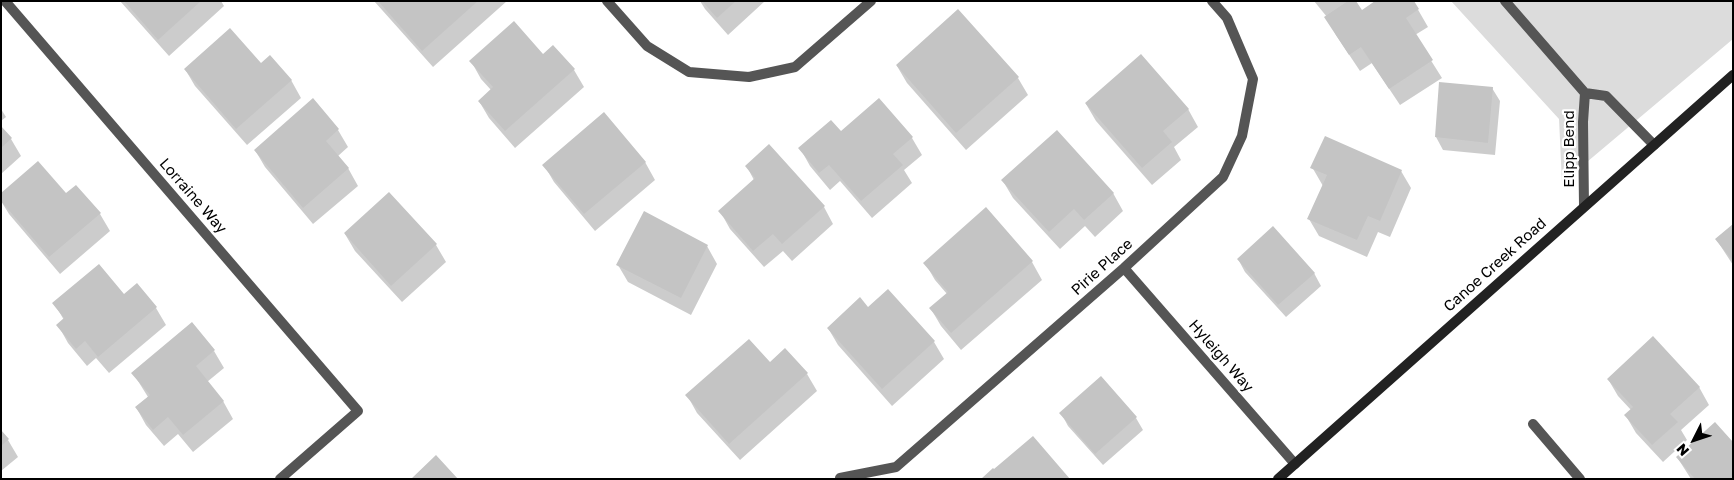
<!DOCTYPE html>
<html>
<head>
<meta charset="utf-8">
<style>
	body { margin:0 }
	#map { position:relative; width:1734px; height:480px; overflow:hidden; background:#fff; font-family:"Golos Text",sans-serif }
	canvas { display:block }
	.frame { position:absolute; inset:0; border:2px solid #000; pointer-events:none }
	.north { position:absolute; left:1669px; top:415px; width:50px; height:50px; -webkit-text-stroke:4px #fff; paint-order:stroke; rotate:229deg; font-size:14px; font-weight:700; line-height:20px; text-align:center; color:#000 }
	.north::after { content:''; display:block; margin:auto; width:18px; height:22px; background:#000; clip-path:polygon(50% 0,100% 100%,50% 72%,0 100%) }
</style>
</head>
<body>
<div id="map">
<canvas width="1734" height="480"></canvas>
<div class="frame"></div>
<div class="north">N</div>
</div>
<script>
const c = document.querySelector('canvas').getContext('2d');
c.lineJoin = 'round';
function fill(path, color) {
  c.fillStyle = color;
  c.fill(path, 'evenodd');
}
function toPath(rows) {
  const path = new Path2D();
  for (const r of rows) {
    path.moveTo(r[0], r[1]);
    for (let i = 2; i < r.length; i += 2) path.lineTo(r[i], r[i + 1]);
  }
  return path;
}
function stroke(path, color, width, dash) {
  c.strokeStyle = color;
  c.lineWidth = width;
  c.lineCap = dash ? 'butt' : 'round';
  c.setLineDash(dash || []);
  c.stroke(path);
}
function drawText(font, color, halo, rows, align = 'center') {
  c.font = font + ' "Golos Text",sans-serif';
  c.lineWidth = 4.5;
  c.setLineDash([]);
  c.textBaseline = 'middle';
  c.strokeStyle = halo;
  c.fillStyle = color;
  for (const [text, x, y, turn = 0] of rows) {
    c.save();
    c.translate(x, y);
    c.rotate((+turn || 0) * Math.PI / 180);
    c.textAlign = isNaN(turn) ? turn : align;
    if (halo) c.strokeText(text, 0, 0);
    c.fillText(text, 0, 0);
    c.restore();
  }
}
fill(toPath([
	[1451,1,1733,1,1733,39,1562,183,1559,119]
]), '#dcdcdc');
fill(toPath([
	[120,1,221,1,224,6,169,56],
	[374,1,507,1,433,67],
	[700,1,765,1,728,35,705,9],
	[1314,1,1355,1,1362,12,1413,1,1428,27,1415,35,1442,78,1400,105,1372,63,1360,71,1336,35,1327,17],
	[543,56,574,70,584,87,515,148,489,118,479,101,491,90,481,79,471,61],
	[261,65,291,80,301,98,247,145,195,86,185,69],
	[897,66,1018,78,1028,95,966,150,907,83],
	[1441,83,1492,88,1500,101,1495,155,1443,150,1436,137],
	[313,100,338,130,348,147,338,156,348,168,358,186,313,224,265,167,255,150],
	[1086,104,1188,109,1198,127,1174,147,1181,160,1152,185,1096,121],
	[1,109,6,117,1,121],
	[1,128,11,139,21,156,1,174],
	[841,133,912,138,922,155,904,170,912,183,872,218,840,181,830,190,810,166,800,148],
	[645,162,655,180,595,231,554,182,544,165],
	[747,167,824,207,833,224,792,261,783,251,764,267,730,229,720,211,754,180],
	[1312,167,1401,171,1411,188,1390,237,1378,232,1367,257,1319,236,1309,219,1323,186],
	[1003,181,1113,193,1123,211,1095,237,1085,226,1060,249,1013,198],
	[389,194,436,245,446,262,402,302,355,251,345,234],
	[1,201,100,214,110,231,60,274,9,214],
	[986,209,1032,262,1042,280,961,350,941,326,931,309,947,294,935,280,925,263],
	[1733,225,1733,265,1716,239],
	[707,246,717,264,691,315,628,282,618,265],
	[1238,259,1314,273,1321,286,1286,317,1245,272],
	[137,285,156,308,166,325,109,373,96,358,87,366,68,343,58,325,64,320,54,303,124,296],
	[888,291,934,342,944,359,892,406,838,345,828,328,868,308],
	[214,351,224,368,207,382,223,401,233,419,193,452,178,434,164,446,146,425,136,407,148,397,133,373],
	[807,374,817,391,740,460,697,413,687,395],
	[1608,379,1699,387,1709,405,1681,430,1687,440,1663,462,1636,433,1626,416,1631,410,1618,396],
	[1061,413,1136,418,1143,430,1103,465,1068,426],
	[1,432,8,440,18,457,1,471],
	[1677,457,1733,479,1691,479]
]), '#0003');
fill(toPath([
	[124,1,201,1,158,40],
	[378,1,478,1,422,51],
	[702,1,736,1,717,18],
	[1348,1,1356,1,1362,10,1375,1,1414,1,1419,9,1406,18,1433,60,1389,89,1361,47,1349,55,1324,17],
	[958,9,1019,77,956,133,896,65],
	[514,21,543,54,553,45,575,69,505,131,478,101,493,87,469,61],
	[230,28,261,63,270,55,292,80,236,129,184,69],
	[1141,54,1189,109,1163,131,1172,142,1142,168,1085,103],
	[1439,82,1493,87,1488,143,1435,137],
	[313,98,339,129,326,141,349,168,303,208,254,150],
	[879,98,913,137,893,154,903,165,861,201,829,165,819,173,798,148,831,120,841,131],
	[604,112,646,162,584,214,542,165],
	[1,126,12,138,1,148],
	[1057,130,1114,193,1084,220,1074,209,1049,232,1001,180],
	[1325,136,1402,170,1380,221,1368,216,1357,240,1307,219,1327,175,1310,168],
	[769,144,825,206,782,244,773,234,753,251,718,211,755,178,745,166],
	[38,161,66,193,76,185,101,213,49,257,1,201,1,193],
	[389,192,437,244,391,286,344,233],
	[986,207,1033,261,951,333,929,308,948,292,923,263],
	[644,211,708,245,681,298,616,265],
	[1733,224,1733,261,1715,239],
	[1273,226,1315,273,1278,305,1237,259],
	[99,264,124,294,137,283,157,307,98,357,85,341,76,349,56,325,64,318,52,303],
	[888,289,935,341,882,389,827,328,860,297,868,307],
	[192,322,215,350,196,366,224,401,183,435,168,417,153,430,135,407,150,395,131,373],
	[1653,336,1700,387,1670,414,1678,422,1652,445,1624,415,1633,407,1607,379],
	[749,339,770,362,785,348,808,373,729,444,685,395],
	[1101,376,1137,417,1095,454,1059,413],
	[1715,422,1733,442,1733,479,1695,479,1676,457],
	[1,430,9,439,1,446],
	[1033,436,1070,479,981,479,993,468,994,469],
	[436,455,458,479,411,479]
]), '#c4c4c4');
stroke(toPath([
	[1505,1,1585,93,1606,96,1654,145],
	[1584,206,1583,122,1585,93]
]), '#555', 10);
stroke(toPath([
	[5,1,358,411,280,479],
	[607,1,647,46,689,72,749,77,795,67,871,1],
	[1124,268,1295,464],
	[1533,424,1580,479],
	[840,478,896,467,1124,268,1223,177,1242,136,1253,79,1227,18,1212,1]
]), '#555', 10);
stroke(toPath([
	[1278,479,1733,75]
]), '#222', 10);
drawText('15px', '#000', '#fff', [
	["Elipp Bend",1569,149,-90],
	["Lorraine Way",193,196,49],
	["Canoe Creek Road",1495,265,-42],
	["Pirie Place",1102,267,-42],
	["Hyleigh Way",1221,356,49]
]);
</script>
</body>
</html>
